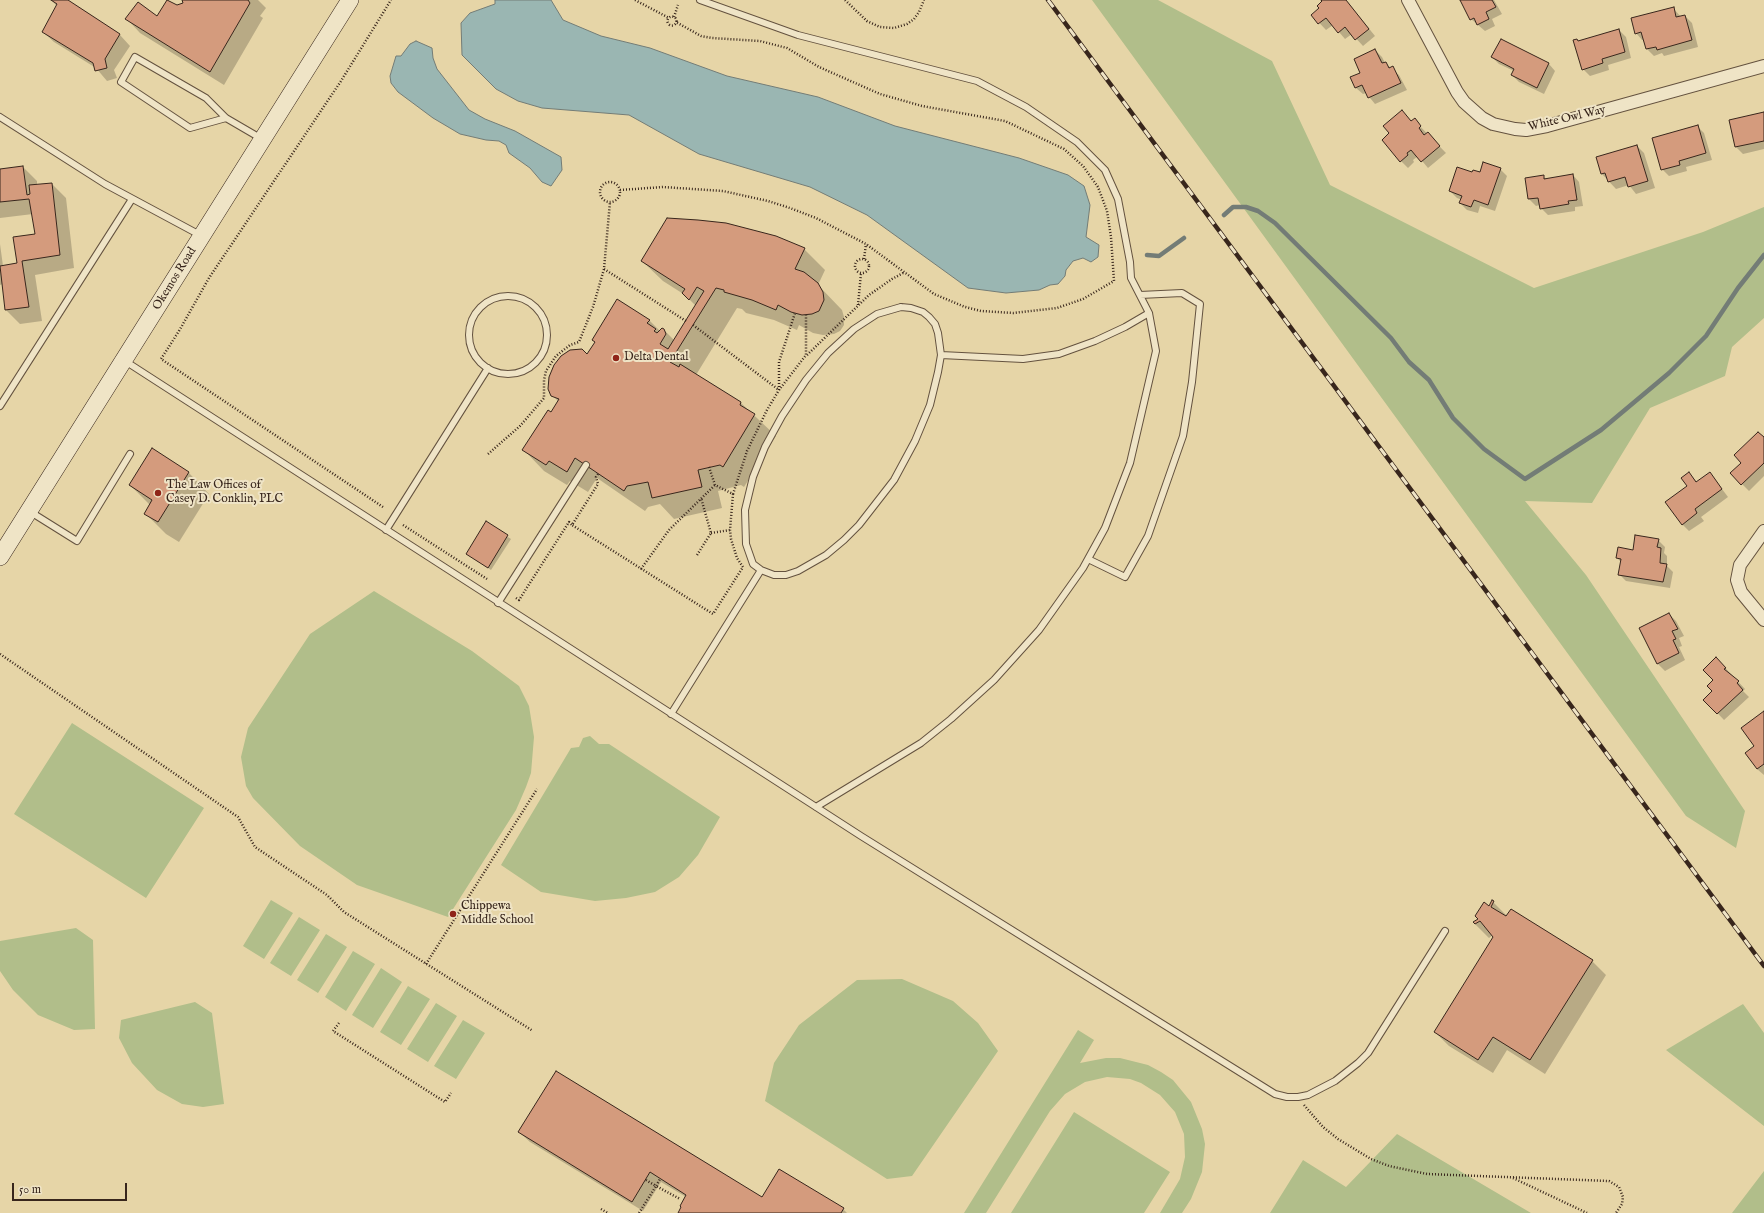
<!DOCTYPE html>
<html>
<head>
<meta charset="utf-8">
<style>
	body { margin:0 }
	#map { position:relative; width:1764px; height:1213px; overflow:hidden; background:#e6d5a7; font-family:"IM FELL English",serif }
	canvas { display:block }
	.scale { position:absolute; left:12px; top:1183px; width:115px; height:18px; box-sizing:border-box; border:2px solid #38261c; border-top:0; padding-left:5px; font-size:12px; line-height:14px; white-space:nowrap; color:#38261c; -webkit-text-stroke:3px #efe4c6; paint-order:stroke }
</style>
</head>
<body>
<div id="map">
<canvas width="1764" height="1213"></canvas>
<div class="scale">50 m</div>
</div>
<script>
const c = document.querySelector('canvas').getContext('2d');
c.lineJoin = 'round';
function fill(path, color) {
  c.fillStyle = color;
  c.fill(path, 'evenodd');
}
function toPath(rows) {
  const path = new Path2D();
  for (const r of rows) {
    if (r.length === 3) {
      path.moveTo(r[0] + r[2], r[1]);
      path.arc(r[0], r[1], r[2], 0, 2 * Math.PI);
      continue;
    }
    path.moveTo(r[0], r[1]);
    for (let i = 2; i < r.length; i += 2) path.lineTo(r[i], r[i + 1]);
  }
  return path;
}
function stroke(path, color, width, dash) {
  c.strokeStyle = color;
  c.lineWidth = width;
  c.lineCap = dash ? 'butt' : 'round';
  c.setLineDash(dash || []);
  c.stroke(path);
}
function drawText(font, color, halo, rows, align = 'center') {
  c.font = font + ' "IM FELL English",serif';
  c.lineWidth = 4;
  c.setLineDash([]);
  c.textBaseline = 'middle';
  c.strokeStyle = halo;
  c.fillStyle = color;
  for (const [text, x, y, turn = 0] of rows) {
    c.save();
    c.translate(x, y);
    c.rotate((+turn || 0) * Math.PI / 180);
    c.textAlign = isNaN(turn) ? turn : align;
    if (halo) c.strokeText(text, 0, 0);
    c.fillText(text, 0, 0);
    c.restore();
  }
}
fill(toPath([
	[1092,0,1158,0,1272,61,1330,185,1534,288,1703,232,1764,207,1764,318,1732,347,1725,376,1650,408,1592,503,1525,501,1586,575,1745,811,1736,848,1686,816],
	[374,591,472,651,519,686,529,706,534,737,531,773,526,787,516,810,448,917,357,885,300,846,253,798,246,786,241,757,248,728,310,634],
	[72,723,204,808,146,898,14,814],
	[590,736,599,744,609,744,720,817,698,855,679,877,655,892,626,898,595,901,541,892,501,865,571,748,579,747,583,738],
	[271,900,293,913,264,959,243,946],
	[299,917,320,930,291,976,270,963],
	[76,928,93,940,95,1029,74,1030,38,1015,13,990,0,971,0,941],
	[326,934,347,947,318,993,297,980],
	[353,951,375,964,346,1011,325,997],
	[381,968,402,982,373,1028,352,1015],
	[902,979,953,1001,978,1023,998,1051,912,1176,887,1179,765,1101,774,1063,799,1025,857,980],
	[408,986,430,999,401,1045,380,1032],
	[195,1002,212,1013,224,1104,203,1107,182,1104,157,1090,132,1063,119,1038,121,1020],
	[436,1003,457,1016,428,1062,407,1049],
	[1743,1004,1764,1033,1764,1126,1666,1050],
	[463,1020,485,1033,456,1079,434,1066],
	[1078,1030,1094,1040,1080,1063,1106,1058,1120,1058,1148,1065,1161,1072,1173,1080,1191,1102,1202,1129,1205,1144,1202,1172,1191,1199,1182,1213,1160,1213,1180,1179,1185,1157,1184,1134,1175,1112,1160,1095,1141,1083,1130,1079,1107,1077,1085,1082,1065,1094,1050,1111,986,1213,964,1213],
	[1074,1112,1170,1172,1144,1213,1011,1213],
	[1397,1134,1531,1213,1270,1213,1303,1160,1346,1187],
	[1764,1171,1764,1213,1732,1213]
]), '#b1be8a');
const water = toPath([
	[495,0,551,0,563,20,601,36,650,48,727,76,818,97,895,126,1019,158,1068,175,1084,186,1090,205,1086,237,1099,245,1098,257,1091,262,1083,258,1073,261,1066,270,1065,276,1058,284,1050,285,1039,290,1006,293,968,288,867,215,810,187,699,154,629,115,542,108,518,101,496,89,462,55,461,23,470,13,495,4,495,0],
	[416,41,432,48,433,58,437,69,469,110,485,119,515,131,561,157,562,170,551,186,542,182,530,168,509,153,506,145,499,141,486,140,460,134,433,118,398,92,391,83,390,76,396,56,401,56,410,44,416,41]
]);
fill(water, '#9ab6b2');
stroke(water, '#737c76', 1);
fill(toPath([
	[51,0,66,0,120,35,130,46,114,70,117,78,107,81,96,68,54,42,43,32,57,6],
	[168,0,177,6,184,4,183,0,258,0,266,8,260,16,263,18,224,85,140,33,127,19,158,17],
	[1322,0,1346,0,1375,36,1363,46,1352,34,1345,39,1333,25,1326,30,1312,15,1320,8,1324,2],
	[1461,0,1494,0,1502,14,1492,19,1495,26,1485,31,1471,19],
	[1673,8,1681,17,1685,16,1692,23,1698,47,1664,56,1662,53,1654,56,1647,49,1644,40,1642,40,1636,33],
	[1619,30,1626,37,1631,58,1608,65,1609,70,1590,76,1583,69,1579,42],
	[1501,40,1549,64,1555,71,1544,94,1519,82,1512,75,1514,71,1499,64,1492,57],
	[1375,50,1382,57,1385,63,1399,75,1407,90,1375,104,1366,93,1363,94,1356,88,1351,78,1361,73],
	[1764,113,1764,149,1743,154,1736,147,1730,121],
	[1414,120,1446,153,1428,168,1418,156,1413,160,1414,162,1408,168,1401,161,1412,122],
	[1697,126,1704,133,1712,160,1686,167,1687,171,1669,176,1662,169],
	[1637,146,1644,153,1655,188,1636,194,1629,185,1616,189,1602,174,1597,158],
	[23,167,37,181,37,186,52,184,66,198,74,268,35,275,42,321,20,324,6,310,3,284,0,285,0,244,3,266,18,264,37,235,33,214,0,218,0,170],
	[1500,169,1507,176,1495,211,1480,206,1478,213,1467,210,1460,203,1462,200,1457,198,1450,191,1473,173],
	[1573,175,1579,182,1583,206,1575,207,1575,211,1548,215,1541,208,1540,205,1536,206,1529,199,1526,179,1543,176,1546,179],
	[804,249,825,270,818,285,842,310,844,317,844,325,840,331,834,334,823,335,813,333,799,325,797,330,774,320,746,313,742,309,737,308,696,375,741,403,776,436,744,487,741,485,718,491,722,508,674,519,660,504,648,507,645,511,597,478,588,492,570,481,567,485,544,471,524,450,559,402,552,395,587,356,649,320,660,331,664,330,675,341,696,306,685,295,663,281,642,261],
	[1764,439,1764,476,1749,491,1731,473],
	[152,450,189,473,209,494,179,542,166,534,145,513,150,505,130,485],
	[1689,473,1697,482,1710,473,1728,497,1701,517,1704,521,1689,531,1682,524,1689,486],
	[486,523,511,539,491,570,467,554],
	[1658,540,1665,547,1664,553,1667,556,1667,566,1673,572,1670,588,1626,581,1619,574,1621,562,1617,558],
	[1669,614,1676,621,1684,636,1679,638,1682,646,1679,647,1685,660,1665,671,1658,664,1640,629],
	[1716,658,1745,689,1743,691,1749,697,1724,720,1705,700,1713,691],
	[1764,712,1764,775,1757,769,1755,747],
	[1493,902,1507,916,1592,961,1606,975,1545,1074,1507,1050,1493,1073,1449,1046,1435,1032,1494,937,1493,935,1489,938,1475,924],
	[519,1132,762,1199,843,1209,847,1213,679,1213,686,1197,661,1182,643,1211,530,1142]
]), '#0003');
stroke(toPath([
	[1224,215,1233,207,1246,207,1258,211,1275,223,1391,338,1409,362,1429,380,1453,418,1484,449,1525,479,1601,430,1669,373,1706,336,1738,288,1764,255],
	[1147,255,1159,256,1184,238]
]), '#737c76', 4.5);
const building = toPath([
	[51,0,68,0,120,34,105,59,107,68,95,71,93,63,42,32,57,4,51,0],
	[167,0,177,5,183,3,182,0,248,0,250,3,210,72,125,19,138,2,157,16,167,0],
	[1321,0,1346,0,1369,29,1355,40,1345,27,1338,33,1326,18,1318,24,1311,15,1319,8,1317,6,1322,1,1321,0],
	[1460,0,1492,0,1496,7,1486,12,1489,19,1477,25,1474,18,1470,20,1460,0],
	[1674,7,1676,17,1685,15,1692,40,1657,50,1656,47,1646,49,1641,32,1635,34,1631,18,1674,7],
	[1619,29,1625,52,1602,59,1603,63,1582,70,1573,40,1577,39,1578,41,1619,29],
	[1501,39,1549,63,1537,88,1511,75,1514,69,1491,57,1501,39],
	[1375,49,1382,63,1386,62,1389,68,1393,66,1401,83,1368,98,1362,85,1355,88,1350,77,1360,73,1354,59,1375,49],
	[1402,110,1411,121,1415,118,1421,126,1419,128,1424,135,1428,132,1440,146,1421,162,1411,150,1407,153,1408,155,1400,162,1382,140,1389,133,1383,126,1402,110],
	[1764,112,1764,141,1735,147,1729,120,1764,112],
	[1698,125,1706,153,1679,161,1680,165,1661,170,1652,138,1698,125],
	[1637,145,1648,181,1628,187,1625,177,1608,182,1605,173,1601,174,1596,157,1637,145],
	[1483,162,1501,168,1488,205,1474,200,1471,207,1459,203,1462,196,1449,191,1457,167,1472,172,1473,170,1480,172,1483,162],
	[23,166,27,195,30,194,29,185,52,183,60,255,22,261,29,307,5,310,0,266,17,263,13,237,35,234,29,199,0,202,0,169,23,166],
	[1573,174,1577,200,1568,201,1569,204,1540,209,1538,198,1528,199,1525,178,1544,175,1544,179,1573,174],
	[667,218,698,220,726,223,776,236,805,248,795,269,804,272,818,283,823,292,824,300,819,311,812,314,802,315,791,312,778,305,776,310,752,300,724,292,724,290,716,288,670,362,679,367,680,364,741,402,740,405,755,414,723,467,720,465,698,470,702,487,652,498,648,482,627,486,624,491,575,458,567,472,549,461,546,465,522,450,548,410,551,412,559,399,551,396,548,389,549,377,554,365,561,356,570,350,582,349,587,354,595,342,592,340,617,299,650,320,647,323,656,329,654,331,657,333,662,328,664,329,666,334,660,344,668,349,704,291,697,287,689,300,682,293,685,289,641,261,667,218],
	[1758,432,1764,437,1764,463,1741,485,1730,473,1741,463,1734,455,1758,432],
	[152,448,189,472,158,522,144,514,152,500,129,485,152,448],
	[1689,472,1696,482,1710,472,1722,489,1695,509,1697,513,1682,525,1665,502,1687,486,1681,478,1689,472],
	[486,521,508,535,488,568,466,554,486,521],
	[1635,535,1659,539,1657,547,1661,548,1660,563,1667,564,1663,582,1618,575,1621,559,1616,558,1618,547,1633,550,1635,535],
	[1669,613,1678,629,1672,631,1676,639,1673,640,1679,653,1657,664,1639,628,1669,613],
	[1716,657,1726,668,1724,669,1739,681,1737,683,1743,690,1717,714,1703,700,1712,691,1707,686,1713,680,1703,670,1716,657],
	[1764,711,1764,764,1757,769,1745,753,1754,746,1741,728,1764,711],
	[1492,900,1494,901,1491,907,1506,916,1511,909,1593,960,1530,1060,1493,1037,1478,1060,1434,1032,1493,937,1480,921,1475,924,1473,922,1478,919,1475,916,1484,902,1489,906,1492,900],
	[556,1071,762,1197,779,1169,844,1208,841,1213,678,1213,681,1207,680,1206,686,1195,650,1172,632,1202,518,1132,556,1071]
]);
fill(building, '#d49b7d');
stroke(building, '#38261c', 1);
const lane = toPath([
	[700,0,798,35,977,81,1026,107,1077,142,1105,170,1118,199,1130,262,1131,278,1149,313,1156,351,1130,463,1105,528,1083,568,1039,630,994,680,951,719,921,743,816,807],
	[0,117,105,184,200,235],
	[226,118,190,128,121,82,135,57,206,98,226,118,262,139],
	[508,335,39],
	[901,307,911,308,923,312,929,317,935,324,938,333,941,355,938,372,930,405,915,441,894,480,859,525,844,540,826,555,798,571,786,575,774,575,761,570,753,564,746,544,745,510,753,477,765,447,782,416,806,380,828,353,854,329,877,314,901,307],
	[941,355,1023,359,1059,354,1095,341,1125,327,1149,313],
	[125,361,861,836,1275,1094,1287,1097,1298,1097,1308,1095,1335,1081,1358,1063,1368,1053,1445,931],
	[0,406,132,199],
	[29,511,77,541,130,454],
	[386,530,488,368],
	[1088,559,1125,577,1148,536,1183,436,1192,382,1200,304,1182,293,1140,295],
	[498,603,586,465],
	[671,714,761,570]
]);
const street = toPath([
	[1408,0,1457,92,1464,102,1482,118,1493,124,1515,129,1526,130,1547,126,1764,66],
	[1764,531,1740,565,1737,580,1741,592,1764,620]
]);
const secondary = toPath([
	[0,557,350,0]
]);
stroke(lane, '#64523f', 8);
stroke(street, '#64523f', 14);
stroke(secondary, '#38261c', 18);
stroke(toPath([
	[635,0,669,18],
	[845,0,867,21,880,27,894,28,907,24,914,19,919,12,924,0],
	[672,21,4.5],
	[674,17,678,5],
	[610,192,10],
	[620,190,663,187,723,191,768,201,790,208,816,218,866,244,934,294,965,307,981,311,1013,313,1057,308,1083,299,1114,281,1111,237,1107,211,1098,187,1083,166,1064,149,1005,121,922,106,880,94,819,67,787,48,760,41,712,38,701,36,676,22],
	[862,266,7],
	[864,259,866,244],
	[604,269,686,321],
	[858,305,861,273],
	[693,325,779,390],
	[807,355,869,295,892,279,905,272],
	[779,390,779,362,795,313],
	[488,454,520,426,544,398,544,380,546,371,556,356,570,345,579,342,593,307,604,269,610,202],
	[709,467,715,485,733,494,747,451,767,410,779,390,806,355,806,315],
	[598,474,596,477,598,484,572,525,713,614,743,567,737,558,731,539,730,530,733,494],
	[383,507,161,359,179,331,209,278,341,81,391,0],
	[403,525,487,579],
	[711,533,730,530],
	[697,555,711,533,701,498],
	[641,569,669,530,715,485],
	[516,598,519,600,569,522,572,525],
	[0,654,238,817,255,847,327,895,344,912,533,1031],
	[426,964,537,789],
	[339,1023,333,1031,445,1102,451,1093],
	[1304,1105,1323,1127,1338,1139,1371,1159,1389,1166,1427,1174,1609,1181,1619,1187,1623,1197,1622,1204,1616,1213],
	[1513,1178,1587,1213],
	[646,1180,656,1186,660,1179],
	[601,1209,608,1213],
	[639,1213,656,1186,680,1199]
]), '#38261c', 2.5, [1, 2]);
stroke(lane, '#efe4c6', 6);
stroke(street, '#efe4c6', 12);
stroke(secondary, '#efe4c6', 17);
const rail = toPath([
	[1048,0,1764,966]
]);
stroke(rail, '#38261c', 4.5);
stroke(rail, '#efe4c6', 3, [9]);
for (const [x, y, r, color] of [
	[616,358,4,"#8f2418"],
	[158,493,4,"#8f2418"],
	[453,914,4,"#8f2418"]
]) {
  const dot = new Path2D();
  dot.arc(x, y, r, 0, 2 * Math.PI);
  c.fillStyle = color;
  c.fill(dot);
  stroke(dot, '#efe4c6', 1.5);
}
drawText('12px', '#38261c', '#efe4c6', [
	["White Owl Way",1567,119,-13],
	["Okemos Road",175,279,-58]
]);
drawText('12px', '#38261c', '#efe4c6', [
	["Delta Dental",624,358],
	["The Law Offices of",166,486],
	["Casey D. Conklin, PLC",166,500],
	["Chippewa",461,907],
	["Middle School",461,921]
], 'left');
</script>
</body>
</html>
